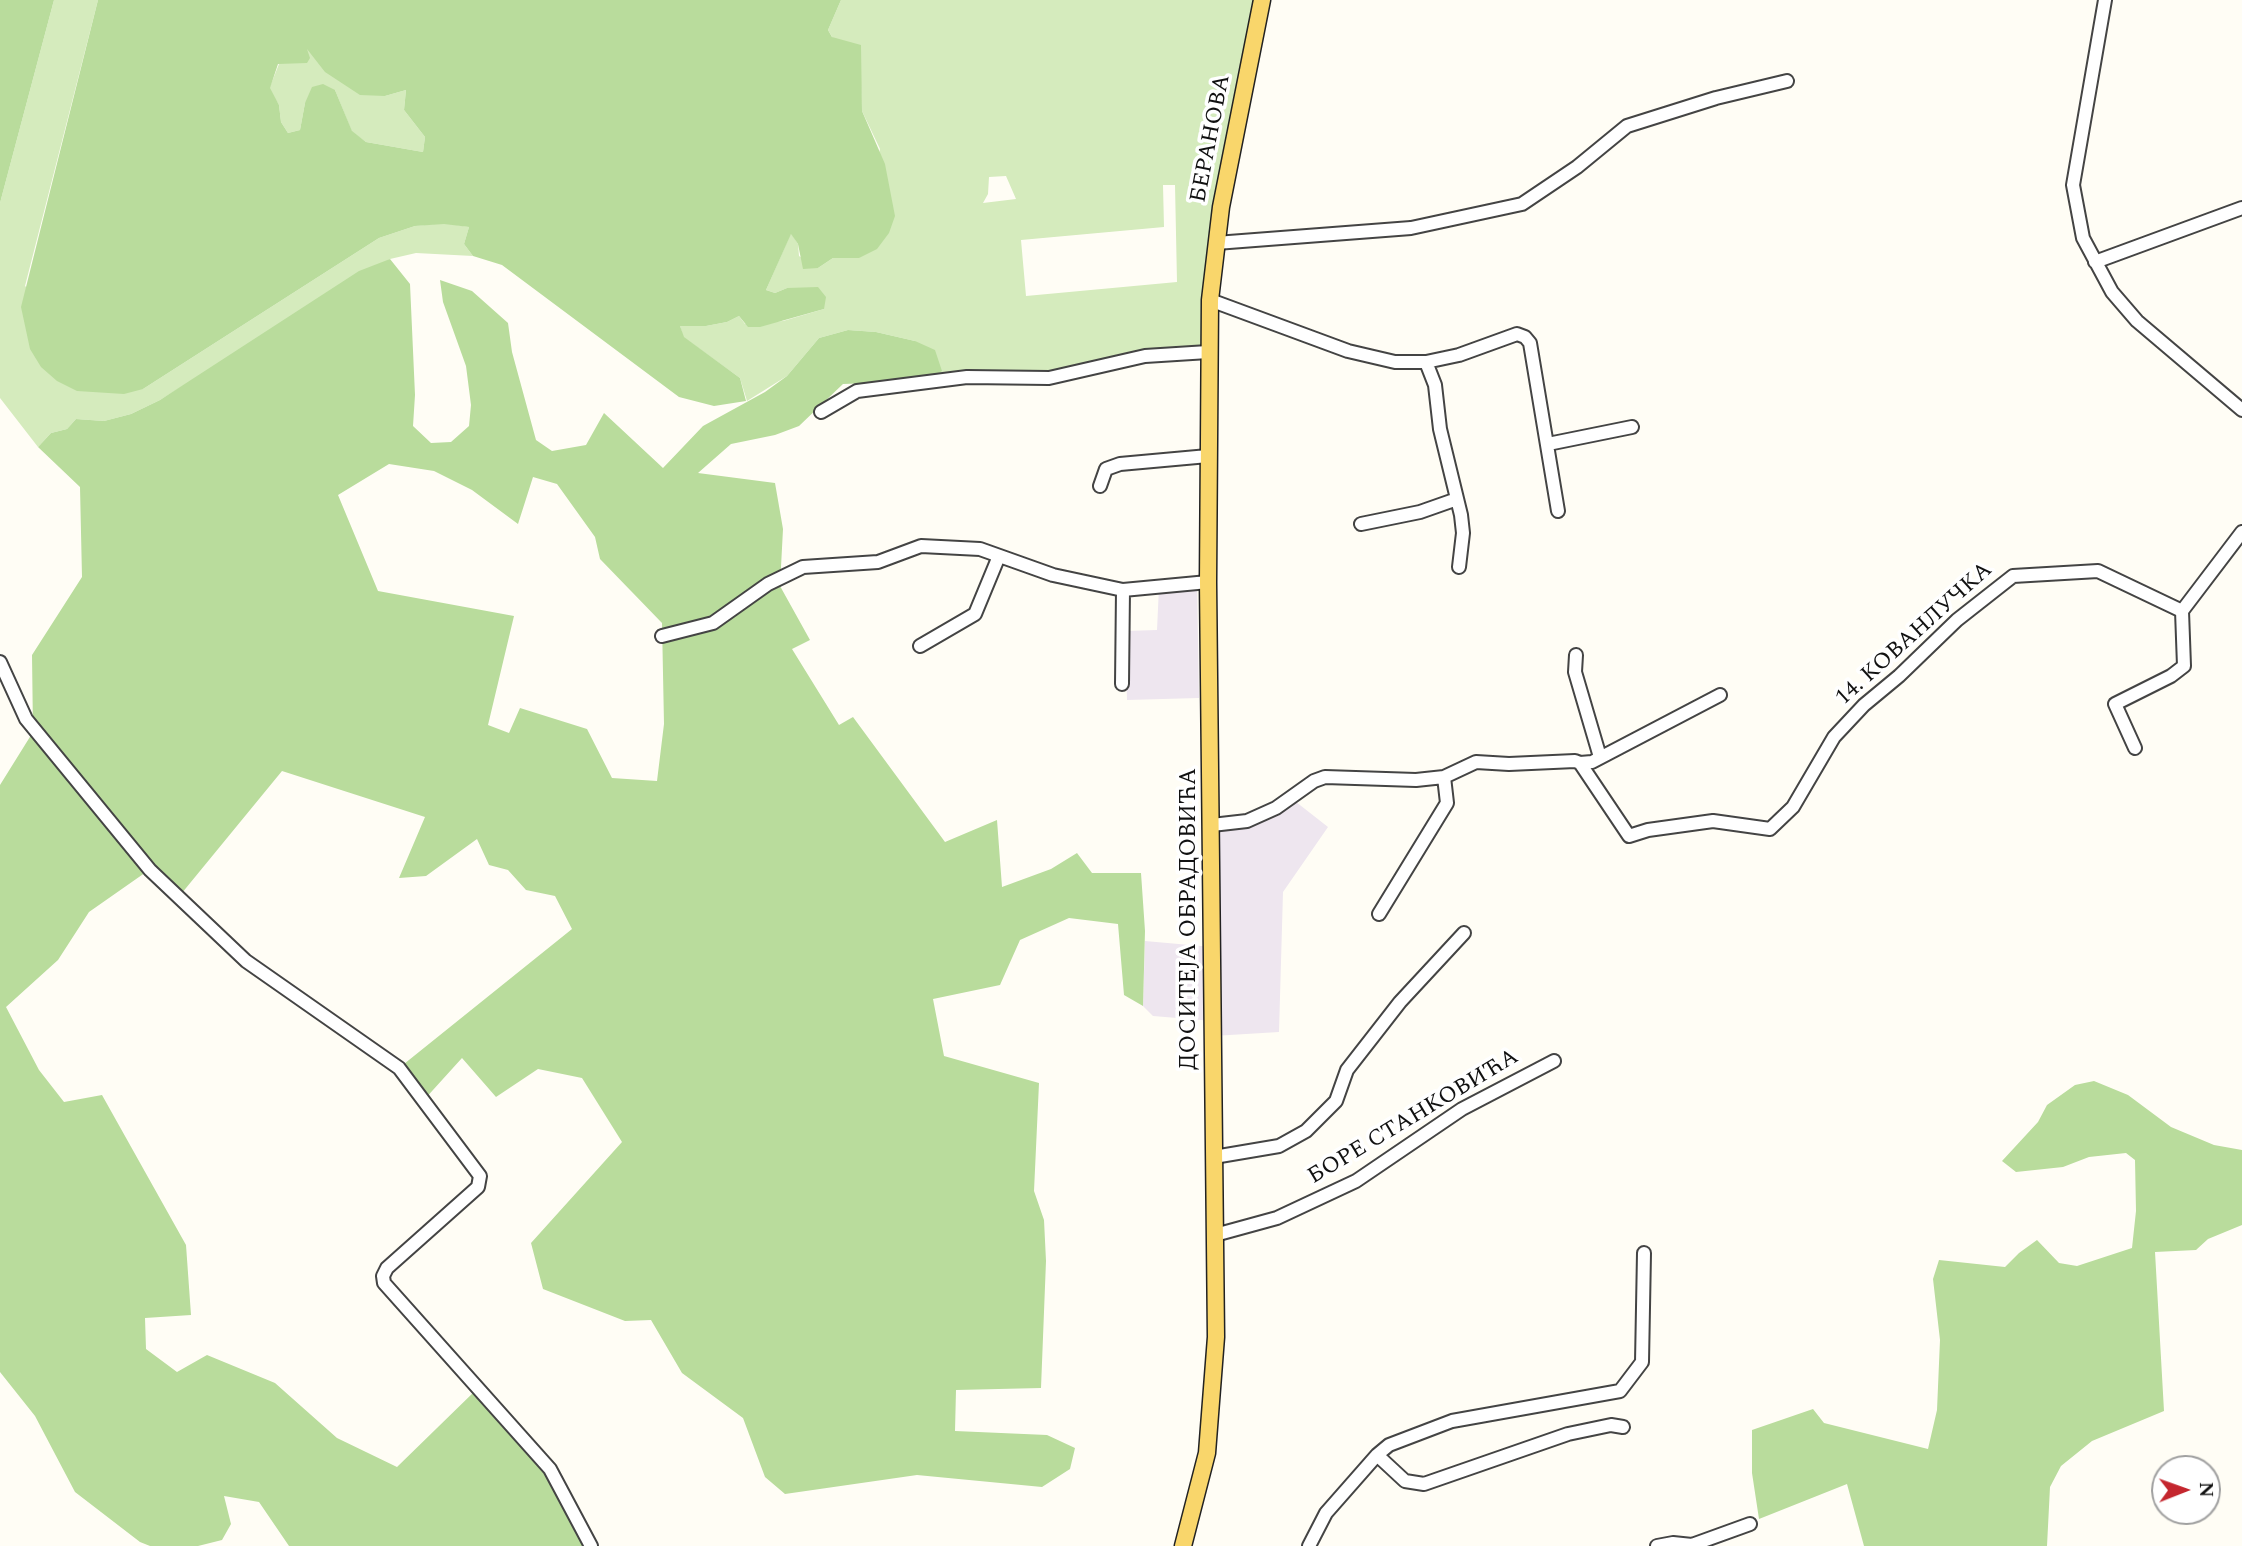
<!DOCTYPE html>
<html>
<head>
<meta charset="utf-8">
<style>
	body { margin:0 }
	#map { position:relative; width:2242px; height:1546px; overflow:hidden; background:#fffdf5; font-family:Spectral,serif }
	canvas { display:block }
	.north { position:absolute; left:2151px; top:1455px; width:70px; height:70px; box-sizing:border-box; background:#fff; border:2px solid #a0a0a0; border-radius:50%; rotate:89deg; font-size:19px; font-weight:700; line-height:28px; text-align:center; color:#111 }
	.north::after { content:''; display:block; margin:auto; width:24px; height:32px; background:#c4262e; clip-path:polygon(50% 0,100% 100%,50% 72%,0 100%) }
</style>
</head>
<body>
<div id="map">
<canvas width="2242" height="1546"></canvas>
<div class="north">N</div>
</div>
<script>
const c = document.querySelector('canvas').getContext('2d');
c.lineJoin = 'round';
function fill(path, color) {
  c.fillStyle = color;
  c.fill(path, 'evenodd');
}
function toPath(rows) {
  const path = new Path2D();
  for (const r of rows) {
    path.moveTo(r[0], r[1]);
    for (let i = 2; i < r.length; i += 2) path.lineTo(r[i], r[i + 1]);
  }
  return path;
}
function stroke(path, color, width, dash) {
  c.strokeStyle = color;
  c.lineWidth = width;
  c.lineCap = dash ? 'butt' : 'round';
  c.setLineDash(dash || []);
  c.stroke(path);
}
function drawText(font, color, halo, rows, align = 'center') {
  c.font = font + ' Spectral,serif';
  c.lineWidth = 7;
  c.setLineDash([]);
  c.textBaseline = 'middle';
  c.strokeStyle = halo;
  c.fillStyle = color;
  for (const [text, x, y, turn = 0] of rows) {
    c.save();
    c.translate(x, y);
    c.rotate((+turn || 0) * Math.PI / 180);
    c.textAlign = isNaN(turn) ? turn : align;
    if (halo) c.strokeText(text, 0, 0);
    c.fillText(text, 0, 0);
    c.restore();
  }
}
fill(toPath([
	[1197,584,1199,698,1127,700,1125,631,1157,630,1159,587],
	[1291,798,1328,827,1283,892,1279,1032,1213,1036,1213,1021,1153,1016,1143,1006,1145,941,1212,947,1212,825,1247,821]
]), '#eee6ef');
fill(toPath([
	[54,0,98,0,25,286,143,389,379,238,415,226,444,223,469,227,464,244,473,256,416,253,390,259,160,400,131,414,104,421,76,419,67,429,51,433,38,447,0,398,0,203],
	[841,0,1262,0,1228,170,1208,352,1049,378,927,381,915,341,876,332,848,330,819,338,787,376,747,401,740,378,683,337,680,326,706,326,727,322,739,316,745,324,783,321,824,309,787,288,775,293,766,290,791,233,798,244,799,256,818,268,833,258,859,258,880,149,862,111,861,86,828,30],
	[1006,176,1016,199,983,203,988,194,989,177],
	[1163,185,1175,185,1177,282,1026,296,1021,240,1164,227],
	[305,46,385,96,406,90,404,110,425,137,423,152,366,142,352,132,335,90,305,103,300,130,288,133,281,122,279,105,269,89,279,64]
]), '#d5ebbd');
fill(toPath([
	[0,0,54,0,0,203],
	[98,0,841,0,828,30,832,37,861,45,862,111,885,164,895,216,889,233,877,249,859,258,833,258,818,268,803,269,798,244,791,234,766,290,775,293,787,288,818,287,826,297,824,309,760,327,748,327,739,316,727,322,706,326,680,326,684,337,740,378,746,401,714,406,679,397,502,265,473,256,464,244,469,227,444,224,415,226,379,238,143,389,124,394,77,391,57,381,41,367,30,349,21,307],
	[307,49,325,72,360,95,385,96,406,90,404,110,425,137,423,152,366,142,352,131,335,90,323,84,312,87,305,103,300,130,288,133,281,122,279,105,270,88,278,64,307,63,310,58],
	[390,259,410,284,415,395,413,426,431,443,451,442,469,426,471,405,466,366,443,302,440,280,472,291,508,323,512,352,536,440,552,451,586,445,604,413,663,468,703,426,765,392,787,376,819,338,848,330,876,332,915,341,935,350,942,371,927,381,843,384,799,426,775,435,731,444,698,473,775,483,783,529,780,586,810,640,792,649,839,725,853,717,945,842,997,820,1002,887,1051,869,1077,853,1092,873,1141,873,1145,931,1143,1006,1124,995,1118,924,1069,918,1020,940,1000,985,933,999,944,1056,1039,1083,1034,1191,1044,1220,1046,1261,1041,1388,956,1390,955,1431,1047,1435,1075,1448,1070,1469,1042,1487,917,1475,785,1494,765,1477,743,1418,682,1373,651,1320,625,1321,543,1289,531,1243,622,1142,582,1078,538,1069,496,1097,462,1058,423,1101,399,1068,572,929,555,896,526,890,508,870,489,865,477,839,426,876,399,878,425,817,282,771,177,899,149,870,89,912,58,960,6,1007,39,1070,64,1102,102,1095,186,1245,191,1315,145,1318,146,1349,177,1372,207,1355,275,1383,337,1438,397,1467,477,1389,550,1469,591,1546,289,1546,259,1502,224,1496,231,1524,222,1540,198,1546,150,1546,140,1542,75,1492,35,1416,0,1372,0,785,33,732,32,655,82,577,80,487,38,447,51,433,67,429,76,419,104,421,131,414,160,400,359,271],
	[389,464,434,471,472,490,518,524,533,477,557,484,595,537,600,559,662,623,664,724,657,781,612,778,587,729,520,708,509,733,488,725,514,616,378,591,338,495],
	[2094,1081,2128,1095,2171,1127,2214,1145,2242,1150,2242,1225,2208,1239,2196,1250,2155,1252,2164,1411,2092,1441,2061,1466,2050,1487,2047,1546,1864,1546,1847,1484,1759,1519,1752,1473,1752,1430,1813,1409,1824,1423,1928,1449,1937,1410,1940,1340,1933,1279,1939,1260,2005,1267,2019,1253,2037,1240,2059,1263,2077,1266,2132,1248,2136,1211,2135,1160,2126,1153,2089,1157,2063,1167,2016,1172,2002,1161,2038,1122,2047,1105,2075,1085]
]), '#b9dc9c');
const minor = toPath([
	[2105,0,2073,185,2083,238,2112,292,2137,321,2242,410],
	[1216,243,1411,228,1522,204,1577,167,1627,126,1716,98,1787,81],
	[2095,262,2242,208],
	[1210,300,1348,351,1395,362,1426,362,1459,355,1517,334,1525,337,1530,343,1558,511],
	[1426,362,1435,385,1440,429,1461,515,1463,533,1459,567],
	[821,412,857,391,967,377,1049,378,1145,356,1208,352],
	[1548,444,1632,427],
	[1100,486,1106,469,1120,464,1208,456],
	[1361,524,1420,512,1457,499],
	[662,636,713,623,768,584,803,567,878,562,921,546,980,549,1053,575,1123,590,1208,582],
	[920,646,975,614,999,556],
	[1576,655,1575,672,1600,757],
	[0,662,26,719,150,870,246,961,399,1068,480,1176,478,1187,387,1268,383,1276,384,1283,550,1469,591,1546],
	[1122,684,1123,590],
	[2135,748,2115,704,2171,676,2184,666,2182,611],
	[1580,763,1592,762,1720,695],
	[1212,825,1247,821,1276,808,1314,781,1325,777,1416,780,1444,777,1476,762,1509,764,1575,761,1580,763,1629,836,1648,830,1713,821,1770,829,1793,807,1834,737,1864,705,1899,676,1957,620,2013,576,2098,571,2182,611,2242,532],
	[1379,914,1447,803,1444,777],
	[1214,1157,1279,1146,1306,1131,1336,1101,1347,1070,1400,1002,1464,933],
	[1215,1235,1277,1218,1356,1181,1462,1109,1554,1061],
	[1377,1455,1389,1445,1452,1421,1620,1391,1642,1362,1644,1253],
	[1309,1546,1326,1513,1377,1455,1405,1481,1424,1484,1568,1434,1611,1425,1623,1427],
	[1657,1546,1673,1543,1692,1545,1750,1524]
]);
const major = toPath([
	[1183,1546,1207,1453,1216,1337,1208,582,1210,300,1221,207,1262,0]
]);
stroke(minor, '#444', 16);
stroke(major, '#222', 19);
stroke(minor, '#fff', 12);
stroke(major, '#f9d66b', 16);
drawText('23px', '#111', '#fff', [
	["БЕРАНОВА",1212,139,-79],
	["14. КОВАНЛУЧКА",1915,635,-42],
	["ДОСИТЕЈА ОБРАДОВИЋА",1190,919,-90],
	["БОРЕ СТАНКОВИЋА",1414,1118,-31]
]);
</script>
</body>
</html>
